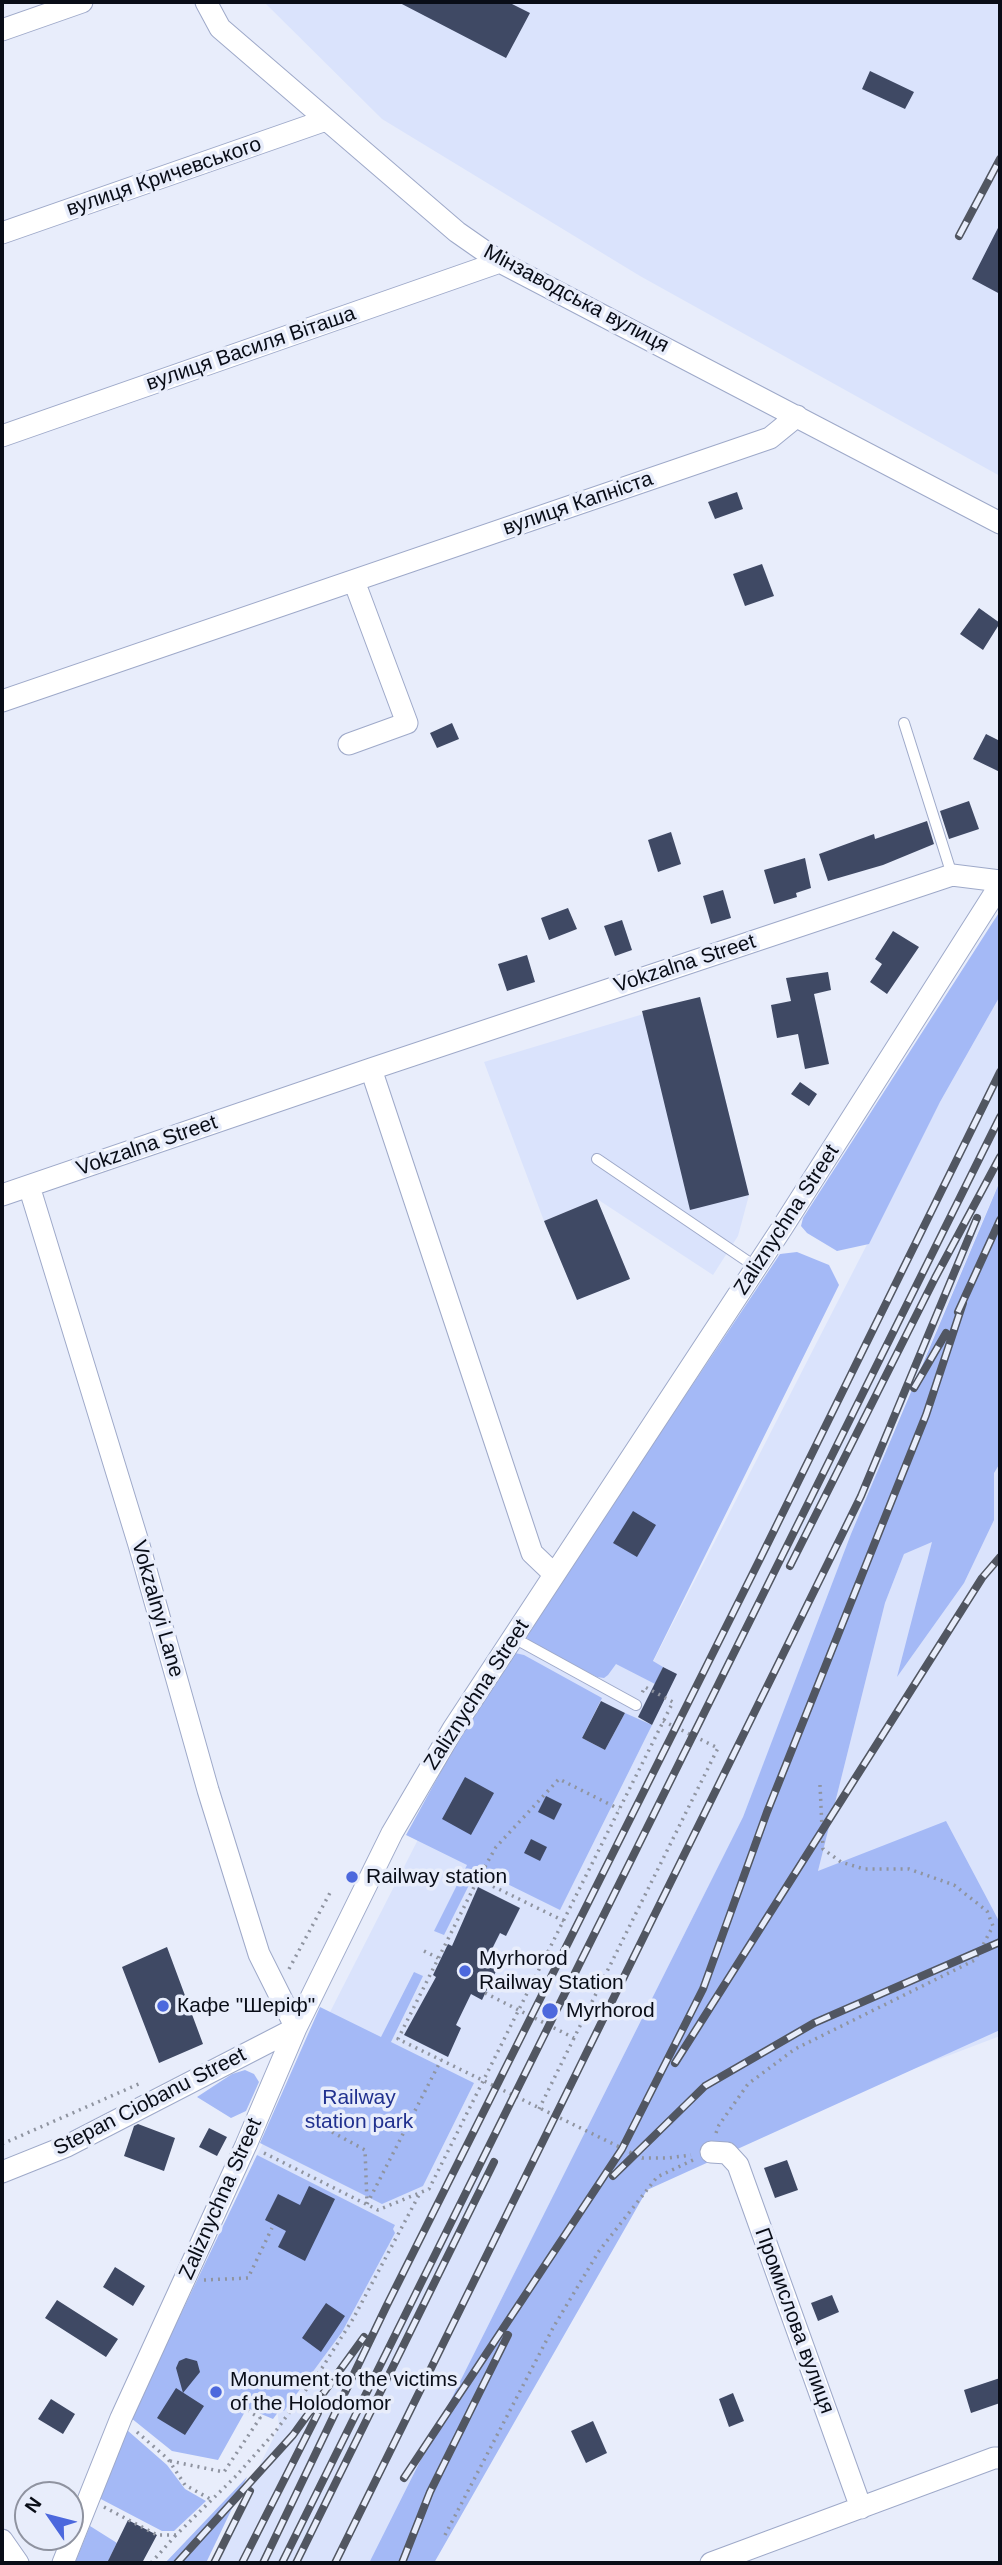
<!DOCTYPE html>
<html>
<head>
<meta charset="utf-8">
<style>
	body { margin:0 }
	#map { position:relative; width:1002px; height:2565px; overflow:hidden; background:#e8edfb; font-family:Arial,sans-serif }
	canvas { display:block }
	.frame { position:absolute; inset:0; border:4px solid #090d17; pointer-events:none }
	.north { position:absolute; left:14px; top:2481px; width:70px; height:70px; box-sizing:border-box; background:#e8edfb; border:2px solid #8f93a0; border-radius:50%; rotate:305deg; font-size:19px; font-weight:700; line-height:28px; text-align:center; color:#090d17 }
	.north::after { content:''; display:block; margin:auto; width:24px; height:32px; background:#4c68dd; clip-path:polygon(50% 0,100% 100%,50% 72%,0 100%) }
</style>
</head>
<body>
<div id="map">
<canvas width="1002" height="2565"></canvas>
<div class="frame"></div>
<div class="north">N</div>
</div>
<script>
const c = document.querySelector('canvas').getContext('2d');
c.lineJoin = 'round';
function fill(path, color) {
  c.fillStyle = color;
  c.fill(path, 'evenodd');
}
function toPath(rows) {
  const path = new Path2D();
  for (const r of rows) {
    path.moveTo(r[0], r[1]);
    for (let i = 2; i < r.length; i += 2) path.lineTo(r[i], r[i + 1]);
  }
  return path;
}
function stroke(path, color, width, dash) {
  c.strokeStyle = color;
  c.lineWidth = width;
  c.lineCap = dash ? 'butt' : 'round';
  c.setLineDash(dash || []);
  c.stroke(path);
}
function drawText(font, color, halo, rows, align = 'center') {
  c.font = font + ' Arial,sans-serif';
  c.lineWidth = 7;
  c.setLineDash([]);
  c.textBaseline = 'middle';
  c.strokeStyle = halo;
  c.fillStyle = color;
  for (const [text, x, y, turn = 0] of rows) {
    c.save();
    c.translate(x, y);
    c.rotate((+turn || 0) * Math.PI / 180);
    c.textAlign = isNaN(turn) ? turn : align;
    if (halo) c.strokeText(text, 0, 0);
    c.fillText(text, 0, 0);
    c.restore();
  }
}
fill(toPath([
	[264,2,1000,2,1000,476,640,276,382,119],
	[1000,996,1000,1180,893,1432,743,1817,369,2563,210,2563,279,2427,253,2163,507,1665,540,1612,653,1662,940,1102],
	[700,997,749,1195,738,1236,713,1275,597,1199,544,1221,484,1062],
	[1000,1304,1000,2036,739,2135,818,1871,885,1603]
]), '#dae3fc');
fill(toPath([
	[1000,911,1000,996,940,1102,869,1244,837,1251,807,1233,801,1226,803,1218],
	[1000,1181,1000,1463,994,1473,994,1520,964,1583,897,1677,932,1542,904,1554,885,1603,818,1871,946,1821,1000,1923,1000,2030,647,2190,434,2563,369,2563,743,1817,851,1534],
	[797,1252,829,1265,839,1285,653,1661,663,1667,655,1684,616,1664,608,1675,604,1678,597,1677,532,1643,526,1637,529,1629,780,1254],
	[515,1653,524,1655,602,1698,582,1738,605,1750,625,1713,652,1725,560,1910,477,1869,444,1935,434,1931,467,1865,406,1835,478,1704],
	[414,1972,423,1976,391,2042,474,2083,423,2186,382,2204,260,2143,320,2007,381,2037],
	[245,2070,254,2074,259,2082,246,2111,231,2118,197,2097,232,2074],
	[257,2155,395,2225,393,2229,395,2233,342,2332,284,2411,279,2411,273,2419,247,2408,218,2460,172,2451,131,2418],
	[127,2430,167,2465,185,2489,206,2501,174,2531,162,2531,97,2497],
	[247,2477,206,2563,165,2563],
	[90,2526,117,2543,109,2559,116,2563,75,2563]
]), '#a4b9f6');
fill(toPath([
	[398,2,508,2,530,13,506,58],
	[870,71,914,92,905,109,862,89],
	[1000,224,1000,294,972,279],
	[737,492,743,509,715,519,708,502],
	[762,564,774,596,745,606,733,574],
	[979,608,1000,623,983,650,960,634],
	[452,723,459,739,437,748,430,733],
	[986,734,1000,741,1000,772,973,759],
	[969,801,979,829,949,839,940,811],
	[927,821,934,844,883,865,828,881,819,854,874,834,875,839],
	[671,832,681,864,658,872,648,840],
	[805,858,811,888,796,893,797,897,774,904,764,870],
	[723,890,731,918,711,924,703,896],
	[568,908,577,929,549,940,541,918],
	[622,920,632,950,615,956,604,926],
	[893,931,919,947,887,994,870,982,882,964,875,959],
	[527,955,535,982,507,991,498,964],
	[828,972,831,990,814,994,829,1064,805,1069,798,1034,777,1038,771,1005,791,1001,786,978],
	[700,997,749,1195,690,1210,642,1011],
	[800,1082,817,1094,809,1106,791,1094],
	[597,1199,630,1279,577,1300,544,1221],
	[633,1511,656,1525,637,1557,613,1543],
	[663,1667,677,1674,652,1725,638,1717],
	[601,1701,625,1713,605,1750,582,1738],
	[465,1777,494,1793,471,1835,442,1819],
	[546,1796,562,1804,554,1820,538,1812],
	[531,1839,547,1847,540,1861,524,1853],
	[478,1887,520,1908,506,1936,500,1933,486,1961,498,1967,482,2000,471,1994,456,2025,461,2028,448,2057,404,2035,436,1977,433,1975,448,1944,452,1946],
	[167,1947,203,2044,159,2063,122,1967],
	[138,2124,175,2138,164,2171,124,2156,134,2126],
	[209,2128,227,2137,217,2156,199,2147],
	[787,2160,798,2190,775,2198,764,2168],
	[309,2186,335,2199,305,2261,278,2247,286,2231,265,2220,278,2194,300,2205],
	[115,2267,145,2286,133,2306,103,2287],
	[832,2295,839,2312,818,2321,811,2303],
	[57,2300,118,2339,106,2357,45,2318],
	[326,2303,345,2316,321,2352,302,2338],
	[186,2358,197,2361,200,2372,183,2393,176,2368,179,2361],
	[1000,2378,1000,2403,971,2413,964,2390],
	[176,2388,204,2406,185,2435,157,2418],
	[733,2393,744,2421,729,2427,719,2399],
	[51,2399,75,2414,63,2434,38,2419],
	[593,2421,607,2453,586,2463,571,2431],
	[128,2520,157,2535,142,2563,107,2563]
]), '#3f4964');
const lane = toPath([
	[904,723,952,875],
	[597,1159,756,1267],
	[514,1638,636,1705]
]);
const street = toPath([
	[206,2,220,28,457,232,500,262,1000,523],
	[2,30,82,2],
	[2,233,326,120],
	[2,436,500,262],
	[2,701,770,438,797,416],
	[349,744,407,723,354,581],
	[371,1069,532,1553,554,1574],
	[2,1195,371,1069,952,875,1000,881],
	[711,2152,727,2153,738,2165,861,2508],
	[2,2172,67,2146,296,2028,259,1954,208,1790,139,1545,29,1186],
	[2,2540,18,2563],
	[63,2563,121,2418,246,2145,296,2028,392,1833,453,1729,782,1228,1000,885],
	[711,2563,994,2458,1000,2458]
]);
stroke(lane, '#9ea9c9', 12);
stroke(street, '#9ea9c9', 23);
stroke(toPath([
	[478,1879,496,1847,559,1779,619,1809],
	[564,1921,478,1879,398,2039,642,2158,668,2158,691,2155],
	[424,1951,438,1958],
	[289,1969,331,1891],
	[485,1993,574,2038,718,1748,663,1721],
	[539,2109,574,2038],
	[332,2132,365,2150,367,2202],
	[716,2133,719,2125,748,2084,795,2049,975,1960,993,1926,987,1911,954,1885,909,1869,864,1869,841,1862,823,1849,820,1785],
	[2,2144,141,2083],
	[264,2153,378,2210,429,2189,673,1702,645,1687,642,1693],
	[367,2204,441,2060],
	[204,2280,248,2278,272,2228],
	[137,2432,168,2459,185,2485,212,2500],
	[170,2461,224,2472,260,2418,225,2397],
	[104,2507,157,2535,176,2535,236,2476,275,2432,322,2368,353,2319,419,2195],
	[445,2535,554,2326,599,2251,657,2177,693,2160],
	[151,2563,176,2535]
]), '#8f94a0', 3.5, [2, 5]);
stroke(lane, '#fff', 10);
stroke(street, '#fff', 21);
const rail = toPath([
	[959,236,1000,159],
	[958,1312,1000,1220],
	[914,1388,946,1333],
	[790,1566,935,1278,1000,1157],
	[675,2063,982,1578,1000,1557],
	[613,2176,705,2086,814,2023,1000,1942],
	[404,2478,622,2149,703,1989,767,1812,926,1415,963,1303],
	[177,2563,293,2435,364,2337],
	[214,2563,250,2491],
	[242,2563,318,2413],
	[263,2563,387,2305,762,1555,1000,1072],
	[282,2563,1000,1117],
	[296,2563,494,2162],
	[335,2563,861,1496,977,1218],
	[402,2563,430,2492,508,2335]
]);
stroke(rail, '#515661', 8);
stroke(rail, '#e8edfb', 5, [16]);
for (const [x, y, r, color] of [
	[352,1877,7,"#4c68dd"],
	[465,1971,7,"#4c68dd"],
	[163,2006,7,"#4c68dd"],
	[550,2011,9,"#4c68dd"],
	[216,2392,7,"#4c68dd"]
]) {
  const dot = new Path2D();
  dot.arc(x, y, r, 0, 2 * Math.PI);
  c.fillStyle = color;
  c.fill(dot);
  stroke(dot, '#e8edfb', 2.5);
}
drawText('21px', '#090d17', '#e8edfb', [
	["вулиця Кричевського",164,177,-19],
	["Мінзаводська вулиця",576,299,28],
	["вулиця Василя Віташа",251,349,-19],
	["вулиця Капніста",578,504,-19],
	["Vokzalna Street",685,964,-18],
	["Vokzalna Street",147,1146,-19],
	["Zaliznychna Street",787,1220,-57],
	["Vokzalnyi Lane",157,1609,74],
	["Zaliznychna Street",477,1695,-57],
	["Stepan Ciobanu Street",150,2102,-27],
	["Zaliznychna Street",221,2199,-66],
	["Промислова вулиця",794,2321,70]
]);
drawText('21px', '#090d17', '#e8edfb', [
	["Railway station",366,1877],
	["Myrhorod",479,1959],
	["Railway Station",479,1983],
	["Кафе \"Шеріф\"",177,2006],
	["Myrhorod",566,2011],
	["Monument to the victims",230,2380],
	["of the Holodomor",230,2404]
], 'left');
drawText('21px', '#21318f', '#e8edfb', [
	["Railway",359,2098],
	["station park",359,2122]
]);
</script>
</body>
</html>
